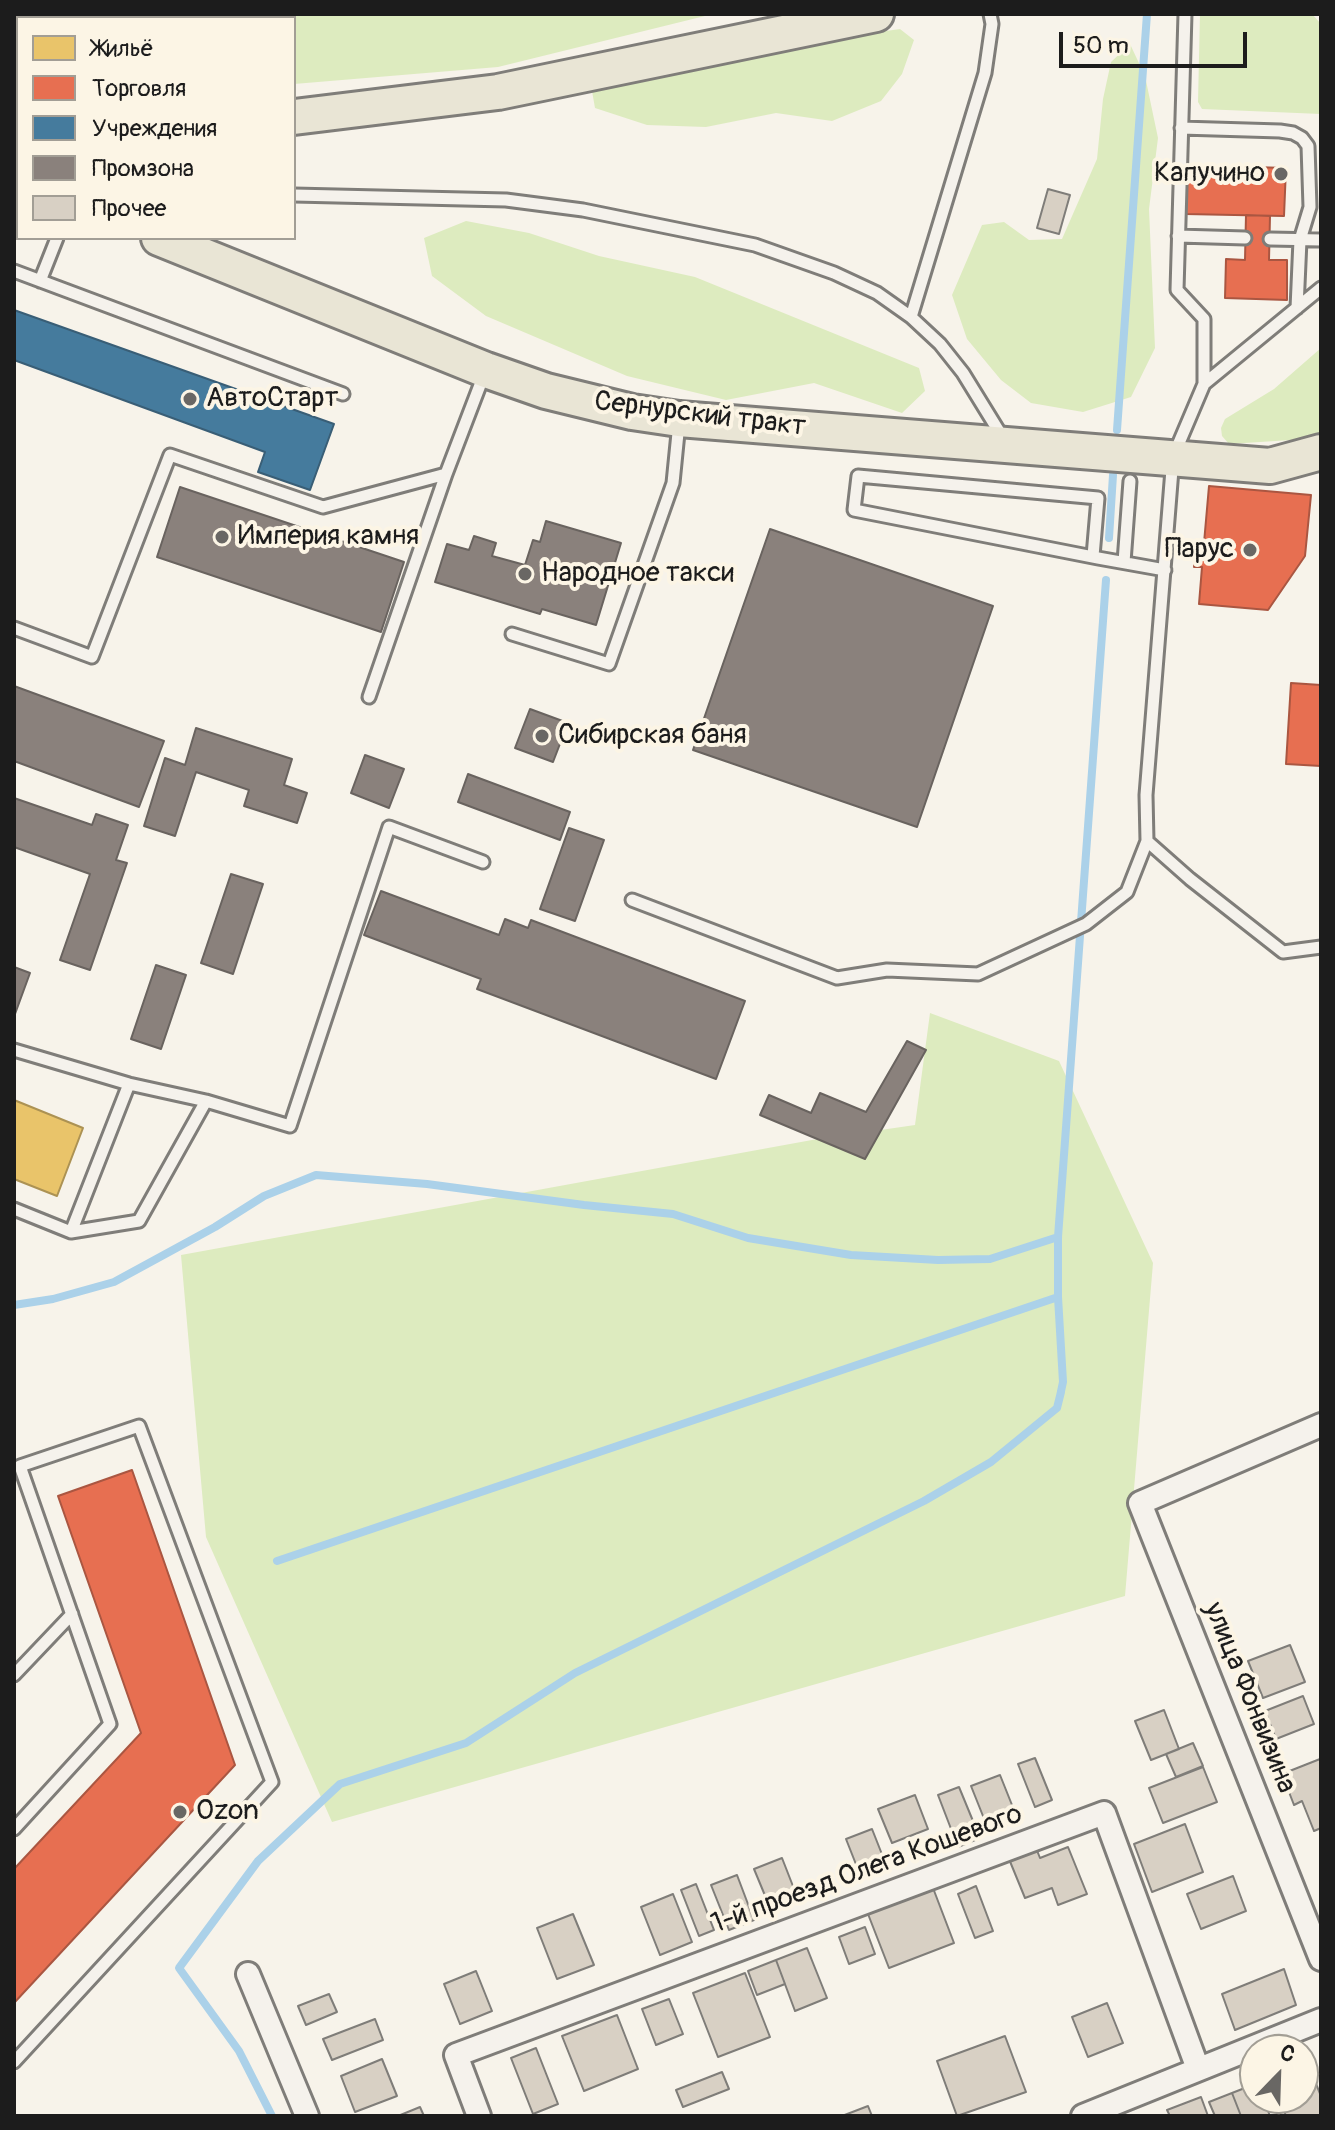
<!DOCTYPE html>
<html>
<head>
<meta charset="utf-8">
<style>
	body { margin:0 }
	#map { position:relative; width:1335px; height:2130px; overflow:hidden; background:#f7f3ea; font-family:Pangolin,sans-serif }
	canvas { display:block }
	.frame { position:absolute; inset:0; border:16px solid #1c1c1c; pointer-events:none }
	.legend { position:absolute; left:16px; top:16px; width:280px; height:224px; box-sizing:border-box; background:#fcf5e5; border:2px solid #a29e95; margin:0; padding:10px 14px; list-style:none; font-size:24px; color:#1c1c1c }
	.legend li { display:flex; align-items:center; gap:16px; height:40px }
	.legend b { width:40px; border:2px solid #a29e95 }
	.north { position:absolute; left:1239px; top:2034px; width:80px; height:80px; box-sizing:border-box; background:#fcf5e5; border:2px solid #a29e95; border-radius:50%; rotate:23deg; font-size:22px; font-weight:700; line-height:32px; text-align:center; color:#1c1c1c }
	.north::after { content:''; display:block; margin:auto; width:28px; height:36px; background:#696764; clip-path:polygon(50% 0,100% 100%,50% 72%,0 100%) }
	.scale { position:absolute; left:1059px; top:32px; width:188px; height:36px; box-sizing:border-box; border:4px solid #1c1c1c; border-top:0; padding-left:10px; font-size:24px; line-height:28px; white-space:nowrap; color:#1c1c1c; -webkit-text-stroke:6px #fcf5e5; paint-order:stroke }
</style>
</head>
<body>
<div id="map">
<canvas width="1335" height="2130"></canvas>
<div class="frame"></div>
<ul class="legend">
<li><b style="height:22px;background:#e9c46a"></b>Жильё</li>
<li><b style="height:22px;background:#e76f51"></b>Торговля</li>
<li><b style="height:22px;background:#457b9d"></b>Учреждения</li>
<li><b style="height:22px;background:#8a817c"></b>Промзона</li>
<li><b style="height:22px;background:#d8d0c4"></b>Прочее</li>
</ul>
<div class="north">С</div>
<div class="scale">50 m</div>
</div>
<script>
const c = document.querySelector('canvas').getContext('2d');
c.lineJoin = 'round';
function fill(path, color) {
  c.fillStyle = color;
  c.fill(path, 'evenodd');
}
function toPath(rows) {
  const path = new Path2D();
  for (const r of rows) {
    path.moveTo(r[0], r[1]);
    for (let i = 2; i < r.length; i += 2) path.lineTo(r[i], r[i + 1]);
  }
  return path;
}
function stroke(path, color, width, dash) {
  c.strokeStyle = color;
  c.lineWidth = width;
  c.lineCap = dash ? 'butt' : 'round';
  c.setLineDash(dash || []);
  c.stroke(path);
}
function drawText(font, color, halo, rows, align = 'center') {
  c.font = font + ' Pangolin,sans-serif';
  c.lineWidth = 8;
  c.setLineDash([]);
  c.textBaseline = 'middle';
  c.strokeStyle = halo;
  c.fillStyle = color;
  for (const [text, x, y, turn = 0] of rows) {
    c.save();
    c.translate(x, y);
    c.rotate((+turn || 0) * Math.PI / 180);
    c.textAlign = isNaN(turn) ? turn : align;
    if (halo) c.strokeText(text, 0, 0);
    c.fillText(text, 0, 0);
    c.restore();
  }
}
fill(toPath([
	[14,14,713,14,498,67,294,84,294,18,18,18,18,77,14,76],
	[1200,14,1312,14,1321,24,1321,114,1202,109,1198,102],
	[900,29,914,40,902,74,881,101,832,121,776,113,706,127,647,125,595,108,592,91,622,79,671,76,795,44],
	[1130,44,1145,76,1158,138,1149,209,1155,348,1131,397,1083,412,1031,403,1001,380,967,339,952,295,982,225,1004,222,1029,240,1062,239,1097,159,1103,99,1111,62],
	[466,221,529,233,599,256,695,277,919,368,925,391,902,413,814,383,726,400,627,376,486,316,432,276,424,238],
	[1321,348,1321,433,1291,440,1229,444,1222,436,1221,428,1225,419,1274,389],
	[930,1013,1059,1061,1153,1263,1125,1596,332,1822,206,1537,181,1255,812,1140,915,1125]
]), '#ddebbf');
const homes = toPath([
	[14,1100,83,1128,57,1196,14,1179,14,1100]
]);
fill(homes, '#e9c46a');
stroke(homes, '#ac9253', 2);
const shops = toPath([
	[1186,165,1286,168,1284,216,1185,214,1186,165],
	[1246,215,1270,216,1269,260,1287,260,1287,300,1225,298,1226,259,1245,260,1246,215],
	[1209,486,1311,495,1305,556,1268,610,1199,604,1202,567,1194,567,1196,542,1204,543,1209,486],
	[1291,683,1321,685,1321,766,1286,764,1291,683],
	[132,1470,235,1765,14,2003,14,1869,141,1733,58,1496,132,1470]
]);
fill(shops, '#e76f51');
stroke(shops, '#aa5641', 2);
const public = toPath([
	[14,310,334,424,310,490,258,472,265,452,14,360,14,310]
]);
fill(public, '#457b9d');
stroke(public, '#395e76', 2);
const industry = toPath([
	[180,487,404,562,381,632,157,557,180,487],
	[546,521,621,543,596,625,542,609,540,614,435,582,447,544,469,550,474,536,496,543,492,556,525,565,533,540,540,542,546,521],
	[770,529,993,606,917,827,693,750,770,529],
	[14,686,164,741,139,807,14,761,14,686],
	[530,709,568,723,553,762,515,748,530,709],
	[196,728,292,759,284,785,307,793,297,823,244,806,249,790,196,772,175,836,144,826,165,758,185,765,196,728],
	[365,755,404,769,389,808,351,793,365,755],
	[468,774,570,812,560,840,458,802,468,774],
	[14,798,92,825,96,814,128,825,116,860,127,863,90,970,60,960,90,874,14,847,14,798],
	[569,828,604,840,575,921,540,909,569,828],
	[231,874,263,884,233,974,201,963,231,874],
	[381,891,499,935,505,919,528,928,531,920,745,1001,716,1079,477,989,481,979,364,935,381,891],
	[156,965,186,975,161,1049,131,1039,156,965],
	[14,967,30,973,15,1014,14,1014,14,967],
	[907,1041,926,1050,865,1159,760,1115,769,1095,811,1113,820,1093,866,1112,907,1041]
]);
fill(industry, '#8a817c');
stroke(industry, '#69635f', 2);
stroke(toPath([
	[1117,430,1147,14],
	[1109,538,1113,475],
	[14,1305,53,1299,114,1282,215,1227,264,1196,316,1175,427,1184,584,1205,673,1214,748,1238,851,1255,938,1260,990,1259,1058,1237],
	[1060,1396,1063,1382,1058,1297,1058,1237,1106,580],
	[277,1561,1058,1297],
	[272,2116,239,2051,179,1968,258,1861,340,1784,466,1743,575,1673,924,1501,991,1462,1057,1408,1061,1392]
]), '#abd1e9', 8);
const building = toPath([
	[1048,189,1070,195,1059,234,1037,228,1048,189],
	[1290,1645,1305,1682,1263,1698,1248,1661,1290,1645],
	[1303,1696,1314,1724,1276,1739,1265,1711,1303,1696],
	[1164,1710,1179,1749,1151,1760,1135,1721,1164,1710],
	[1193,1743,1203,1766,1176,1777,1166,1754,1193,1743],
	[1035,1758,1052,1800,1035,1807,1018,1764,1035,1758],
	[1320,1759,1321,1828,1314,1831,1302,1801,1294,1805,1282,1774,1320,1759],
	[1203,1767,1217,1802,1163,1823,1149,1788,1203,1767],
	[1000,1775,1018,1820,989,1831,971,1786,1000,1775],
	[959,1787,980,1838,958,1847,938,1795,959,1787],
	[915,1795,928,1829,892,1843,878,1809,915,1795],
	[1185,1824,1203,1872,1152,1892,1134,1844,1185,1824],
	[872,1829,887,1867,861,1877,846,1839,872,1829],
	[1068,1847,1087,1894,1058,1905,1052,1888,1025,1898,1009,1859,1036,1848,1040,1858,1068,1847],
	[782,1858,798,1899,771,1910,754,1869,782,1858],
	[737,1875,754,1920,729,1930,711,1885,737,1875],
	[1233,1876,1246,1911,1201,1929,1187,1894,1233,1876],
	[696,1884,714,1930,699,1936,681,1890,696,1884],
	[976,1886,993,1931,975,1938,958,1894,976,1886],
	[933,1888,954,1943,889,1968,868,1914,933,1888],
	[673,1894,692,1942,660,1955,641,1907,673,1894],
	[573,1914,594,1965,557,1979,537,1928,573,1914],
	[865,1927,875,1954,849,1964,839,1937,865,1927],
	[807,1948,827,1998,795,2011,776,1960,807,1948],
	[776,1960,785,1984,757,1995,748,1971,776,1960],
	[1284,1969,1296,2005,1235,2030,1222,1994,1284,1969],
	[476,1971,492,2011,460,2024,444,1984,476,1971],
	[745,1973,770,2037,718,2057,693,1993,745,1973],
	[329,1994,337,2012,306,2025,298,2006,329,1994],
	[669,1999,683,2034,656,2045,642,2009,669,1999],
	[1107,2003,1123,2043,1088,2057,1072,2017,1107,2003],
	[617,2015,638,2069,584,2091,562,2036,617,2015],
	[375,2019,383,2040,332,2060,323,2039,375,2019],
	[1005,2036,1026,2092,957,2116,937,2061,1005,2036],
	[536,2048,558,2104,533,2114,511,2058,536,2048],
	[382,2059,397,2096,355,2112,341,2076,382,2059],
	[1307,2062,1321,2096,1321,2116,1286,2116,1279,2098,1303,2098,1303,2064,1307,2062],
	[722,2072,729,2089,683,2107,676,2090,722,2072],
	[1255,2084,1255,2098,1263,2098,1270,2116,1241,2116,1232,2093,1255,2084],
	[1232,2093,1241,2116,1215,2116,1209,2102,1232,2093],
	[1201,2097,1208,2116,1170,2116,1167,2110,1201,2097],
	[868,2106,872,2116,842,2116,868,2106],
	[420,2107,424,2116,398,2116,420,2107]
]);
fill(building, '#d8d0c4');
stroke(building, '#7f7d79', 2);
const service = toPath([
	[1181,128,1280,131,1293,133,1302,138,1308,146,1310,207,1300,240,1297,308],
	[294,195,506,200,583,210,755,245,834,273,877,293,911,317,940,344,963,373,1003,438],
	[1178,236,1245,238],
	[1270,239,1321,240],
	[14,271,343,394],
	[40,281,57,238],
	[911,317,985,73,992,24,990,14],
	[1204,384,1321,288],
	[1093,556,1098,498,858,476,854,510,1098,558,1165,570],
	[1124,562,1130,481],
	[14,628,92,657,170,455,323,507,446,474,485,372],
	[512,634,609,664,673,483,679,423],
	[369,697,446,474],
	[1147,841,1190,879,1283,952,1321,947],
	[632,900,837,978,887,970,978,974,1086,924,1127,892,1147,841,1146,795,1173,457,1204,384,1204,319,1177,290,1185,14],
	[14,1050,129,1084,206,1101,290,1126,389,827,483,862],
	[14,1209,71,1232,129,1084],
	[71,1232,139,1221,206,1101],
	[14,1675,72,1614],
	[14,1829,110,1724,20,1466,139,1426,272,1782,14,2062]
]);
const minor = toPath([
	[1321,1425,1140,1503,1321,1959],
	[248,1974,307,2116],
	[479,2116,456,2055,1104,1813,1198,2069],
	[1083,2116,1321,2020]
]);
const primary = toPath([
	[14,114,18,114],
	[294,117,498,92,876,14],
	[14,180,18,181],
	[159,238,486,370,546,391,632,412,679,419,1270,466,1321,452]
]);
stroke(service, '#7f7d79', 17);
stroke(minor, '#7f7d79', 28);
stroke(primary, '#7f7d79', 40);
stroke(service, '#f5f2ec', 11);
stroke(minor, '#f5f2ec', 22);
stroke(primary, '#e9e5d5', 34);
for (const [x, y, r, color] of [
	[1281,174,8,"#696764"],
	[190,399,8,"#696764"],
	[222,537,8,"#696764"],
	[1250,550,8,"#696764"],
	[525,574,8,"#696764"],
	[542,736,8,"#696764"],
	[180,1812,8,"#696764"]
]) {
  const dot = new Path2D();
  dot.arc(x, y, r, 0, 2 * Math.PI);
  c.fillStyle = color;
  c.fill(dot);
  stroke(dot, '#fcf5e5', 3);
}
drawText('28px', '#1c1c1c', '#fcf5e5', [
	["Капучино",1265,174,"right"],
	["АвтоСтарт",206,399],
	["Империя камня",238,537],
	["Парус",1234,550,"right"],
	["Народное такси",541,574],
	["Сибирская баня",558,736],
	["Ozon",196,1812]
], 'left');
drawText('28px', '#1c1c1c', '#fcf5e5', [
	["Сернурский тракт",700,415,7],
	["улица Фонвизина",1249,1698,68],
	["1-й проезд Олега Кошевого",867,1870,-20]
]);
</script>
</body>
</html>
